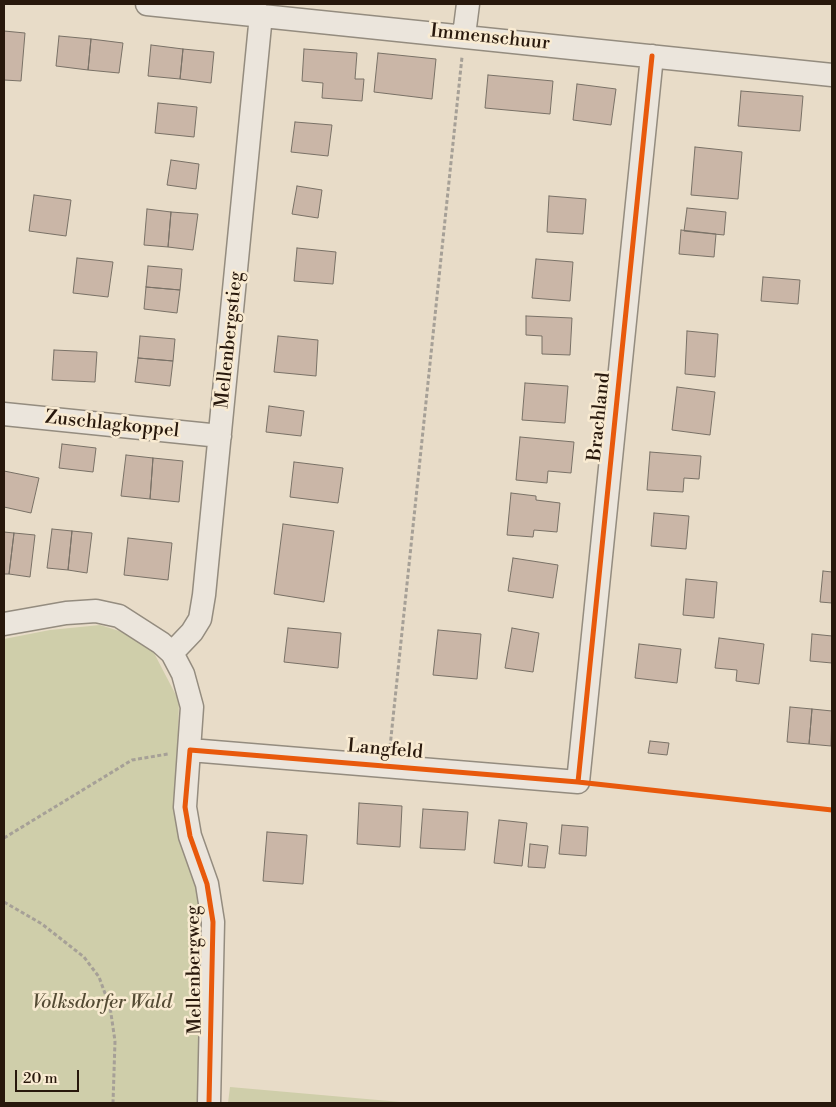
<!DOCTYPE html>
<html>
<head>
<meta charset="utf-8">
<style>
	body { margin:0 }
	#map { position:relative; width:836px; height:1107px; overflow:hidden; background:#e8dcc8; font-family:"Libre Bodoni",serif }
	canvas { display:block }
	.frame { position:absolute; inset:0; border:5px solid #28180c; pointer-events:none }
	.scale { position:absolute; left:15px; top:1070px; width:64px; height:22px; box-sizing:border-box; border:2px solid #28180c; border-top:0; padding-left:6px; font-size:15px; line-height:18px; white-space:nowrap; color:#28180c; -webkit-text-stroke:4px #f9ebd2; paint-order:stroke }
</style>
</head>
<body>
<div id="map">
<canvas width="836" height="1107"></canvas>
<div class="frame"></div>
<div class="scale">20 m</div>
</div>
<script>
const c = document.querySelector('canvas').getContext('2d');
c.lineJoin = 'round';
function fill(path, color) {
  c.fillStyle = color;
  c.fill(path, 'evenodd');
}
function toPath(rows) {
  const path = new Path2D();
  for (const r of rows) {
    path.moveTo(r[0], r[1]);
    for (let i = 2; i < r.length; i += 2) path.lineTo(r[i], r[i + 1]);
  }
  return path;
}
function stroke(path, color, width, dash) {
  c.strokeStyle = color;
  c.lineWidth = width;
  c.lineCap = dash ? 'butt' : 'round';
  c.setLineDash(dash || []);
  c.stroke(path);
}
function drawText(font, color, halo, rows, align = 'center') {
  c.font = font + ' "Libre Bodoni",serif';
  c.lineWidth = 5;
  c.setLineDash([]);
  c.textBaseline = 'middle';
  c.strokeStyle = halo;
  c.fillStyle = color;
  for (const [text, x, y, turn = 0] of rows) {
    c.save();
    c.translate(x, y);
    c.rotate((+turn || 0) * Math.PI / 180);
    c.textAlign = isNaN(turn) ? turn : align;
    if (halo) c.strokeText(text, 0, 0);
    c.fillText(text, 0, 0);
    c.restore();
  }
}
fill(toPath([
	[100,625,129,634,154,653,179,701,176,802,198,885,202,1103,4,1103,4,639,50,630],
	[230,1087,412,1103,228,1103]
]), '#cfceaa');
const building = toPath([
	[4,31,25,33,21,81,4,80,4,31],
	[59,36,91,39,88,70,56,66,59,36],
	[91,39,123,43,119,73,88,70,91,39],
	[151,45,183,49,180,79,148,76,151,45],
	[183,49,214,52,211,83,180,79,183,49],
	[304,49,357,53,355,79,364,79,362,101,322,98,323,83,302,81,304,49],
	[378,53,436,59,432,99,374,92,378,53],
	[488,75,553,81,550,114,485,108,488,75],
	[577,84,616,89,611,125,573,120,577,84],
	[741,91,803,96,800,131,738,126,741,91],
	[158,103,197,107,194,137,155,133,158,103],
	[295,122,332,125,328,156,291,152,295,122],
	[695,147,742,152,738,199,691,195,695,147],
	[171,160,199,164,196,189,167,185,171,160],
	[297,186,322,190,318,218,292,214,297,186],
	[34,195,71,200,66,236,29,231,34,195],
	[549,196,586,199,583,234,547,232,549,196],
	[687,208,726,212,724,235,684,231,687,208],
	[147,209,171,212,168,247,144,245,147,209],
	[171,212,198,214,193,250,168,247,171,212],
	[681,230,716,234,714,257,679,254,681,230],
	[297,248,336,252,333,284,294,281,297,248],
	[77,258,113,262,108,297,73,293,77,258],
	[536,259,573,262,570,301,532,298,536,259],
	[148,266,182,269,180,290,146,287,148,266],
	[763,277,800,280,798,304,761,301,763,277],
	[146,287,180,290,177,313,144,309,146,287],
	[526,316,572,318,570,355,542,354,542,336,526,335,526,316],
	[687,331,718,334,715,377,685,374,687,331],
	[140,336,175,339,173,361,138,358,140,336],
	[278,336,318,340,316,376,274,372,278,336],
	[54,350,97,352,95,382,52,380,54,350],
	[138,358,173,361,170,386,135,382,138,358],
	[525,383,568,386,565,423,522,420,525,383],
	[677,387,715,392,710,435,672,430,677,387],
	[269,406,304,411,301,436,266,432,269,406],
	[520,437,574,442,571,473,548,471,547,483,516,480,520,437],
	[62,444,96,448,93,472,59,468,62,444],
	[650,452,701,456,699,479,684,478,683,492,647,490,650,452],
	[126,455,153,458,150,499,121,496,126,455],
	[153,458,183,461,179,502,150,499,153,458],
	[294,462,343,468,338,503,290,497,294,462],
	[4,471,39,478,31,513,4,507,4,471],
	[511,493,536,496,536,500,560,503,557,532,534,530,533,537,507,535,511,493],
	[654,513,689,516,686,549,651,546,654,513],
	[283,524,334,531,324,602,274,594,283,524],
	[52,529,72,531,68,570,47,568,52,529],
	[72,531,92,533,87,573,68,570,72,531],
	[4,532,14,533,9,574,4,574,4,532],
	[14,533,35,535,30,577,9,574,14,533],
	[128,538,172,543,168,580,124,575,128,538],
	[513,558,558,565,553,598,508,591,513,558],
	[823,571,832,572,832,603,820,602,823,571],
	[686,579,717,582,714,618,683,615,686,579],
	[288,628,341,633,338,668,284,662,288,628],
	[512,628,539,633,533,672,505,668,512,628],
	[438,630,481,634,477,679,433,675,438,630],
	[812,634,832,636,832,663,810,661,812,634],
	[719,638,764,644,759,684,736,681,737,670,715,668,719,638],
	[639,644,681,649,677,683,635,678,639,644],
	[790,707,812,709,809,744,787,742,790,707],
	[812,709,832,711,831,746,809,744,812,709],
	[650,741,669,743,667,755,648,753,650,741],
	[359,803,402,806,400,847,357,844,359,803],
	[423,809,468,812,465,850,420,848,423,809],
	[499,820,527,823,522,866,494,863,499,820],
	[562,825,588,827,586,856,559,854,562,825],
	[267,832,307,835,303,884,263,881,267,832],
	[530,844,548,846,545,868,528,867,530,844]
]);
fill(building, '#cab6a7');
stroke(building, '#797166', 1);
const minor = toPath([
	[147,4,832,75],
	[464,35,468,4],
	[4,414,220,436],
	[4,624,66,613,96,611,119,616,161,643,172,653,183,674,192,707,185,807,190,836,207,884,213,922,209,1103],
	[172,653,192,632,200,619,204,595,261,15],
	[190,750,578,782,652,56]
]);
stroke(minor, '#948c7f', 25);
stroke(toPath([
	[390,747,462,57],
	[4,838,132,760,168,754],
	[4,902,42,924,84,957,99,977,110,1007,115,1041,113,1103]
]), '#a6a097', 3, [4, 2.5]);
stroke(minor, '#ebe5dc', 22);
stroke(toPath([
	[578,782,652,56],
	[209,1103,213,922,207,884,190,836,185,807,190,750,578,782,832,810]
]), '#e8590c', 5);
drawText('19px', '#28180c', '#f9ebd2', [
	["Immenschuur",490,38,6],
	["Mellenbergstieg",230,340,-84],
	["Brachland",600,417,-84],
	["Zuschlagkoppel",112,425,6],
	["Langfeld",385,750,5],
	["Mellenbergweg",195,970,-91]
]);
drawText('italic 19px', '#544b34', '#f9ebd2', [
	["Volksdorfer Wald",102,1003]
]);
</script>
</body>
</html>
